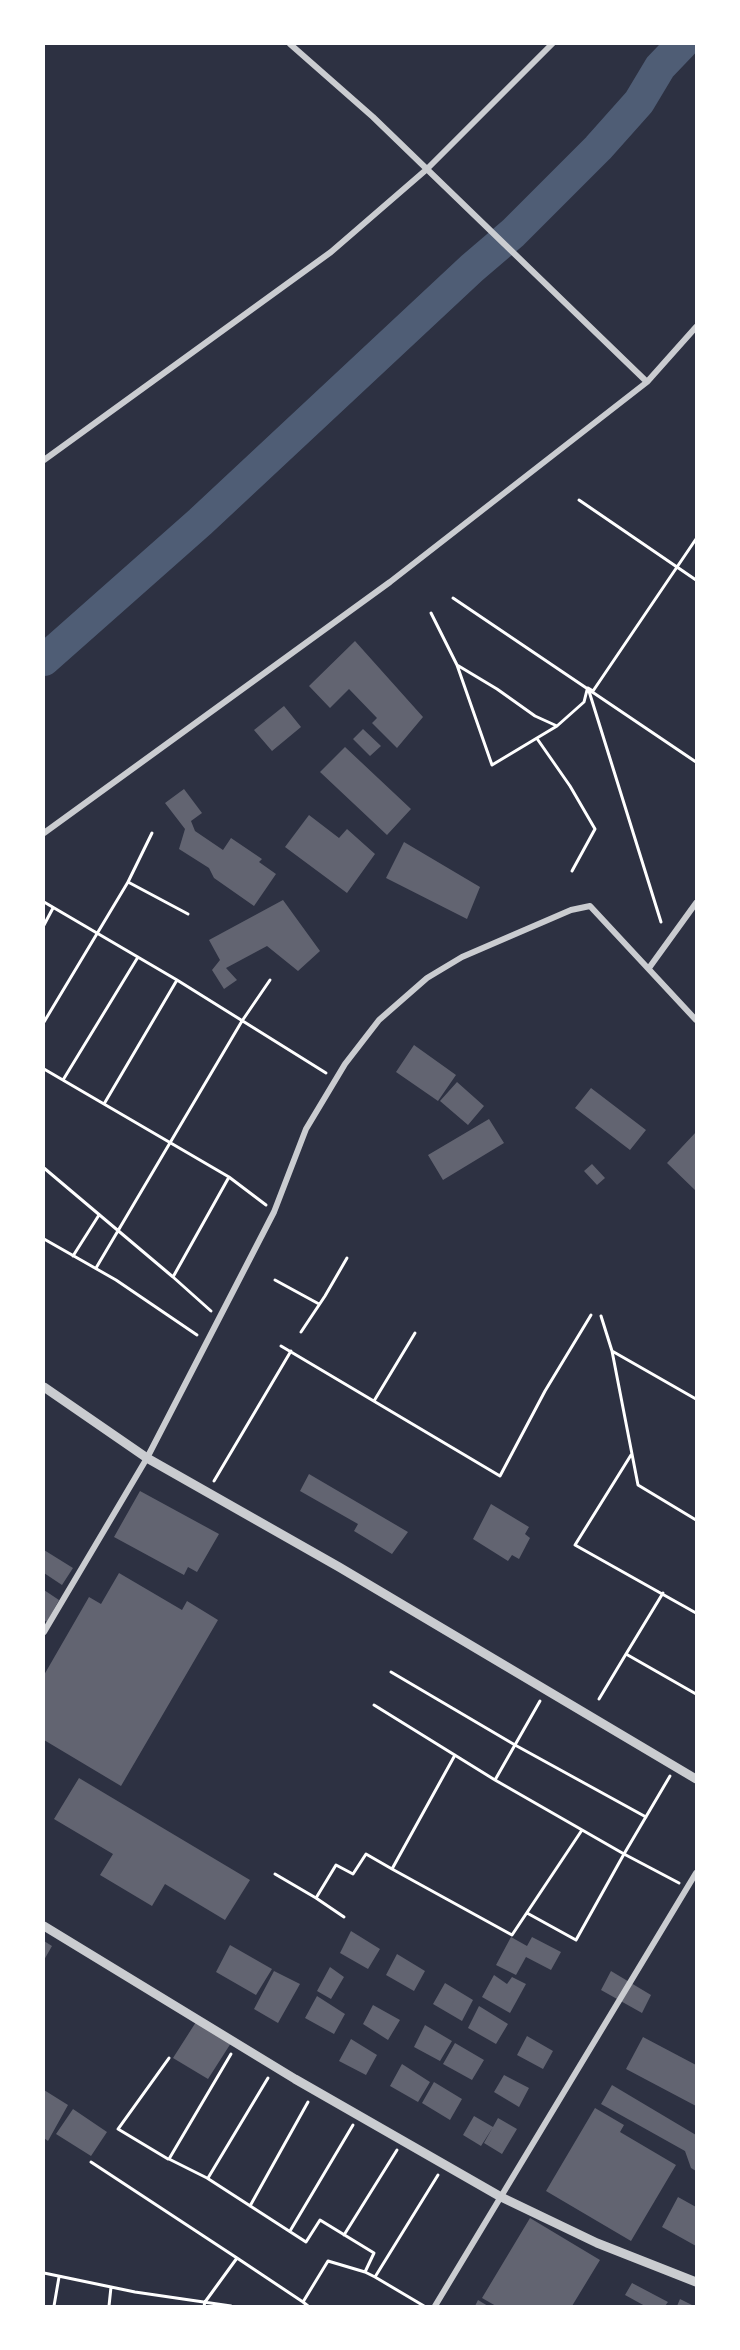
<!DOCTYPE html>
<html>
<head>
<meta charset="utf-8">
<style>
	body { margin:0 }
	#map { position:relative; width:740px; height:2350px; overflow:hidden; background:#2d3142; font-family:"Asap Condensed",sans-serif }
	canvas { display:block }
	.frame { position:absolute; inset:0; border:45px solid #fff; pointer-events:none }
</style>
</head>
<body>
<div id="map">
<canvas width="740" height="2350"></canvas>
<div class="frame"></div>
</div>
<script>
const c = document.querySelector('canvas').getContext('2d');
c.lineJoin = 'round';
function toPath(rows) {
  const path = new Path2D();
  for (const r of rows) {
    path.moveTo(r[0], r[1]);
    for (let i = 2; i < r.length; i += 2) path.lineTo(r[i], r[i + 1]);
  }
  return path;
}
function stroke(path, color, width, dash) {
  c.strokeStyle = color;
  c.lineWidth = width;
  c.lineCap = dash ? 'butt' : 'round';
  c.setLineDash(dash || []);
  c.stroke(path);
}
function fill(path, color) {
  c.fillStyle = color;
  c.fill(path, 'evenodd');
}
stroke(toPath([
	[44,660,200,522,472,268,513,233,598,148,639,102,660,67,682,44]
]), '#4f5d75', 32);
fill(toPath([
	[355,641,423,717,397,748,372,723,377,718,349,689,330,708,309,686],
	[284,706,301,727,272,751,254,730],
	[363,729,381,746,370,756,353,739],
	[345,747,411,809,387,835,320,772],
	[184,789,202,813,191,821,195,831,223,850,231,838,262,859,259,862,276,874,254,906,214,878,209,868,179,849,185,829,165,803],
	[309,815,339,838,347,829,375,854,347,893,285,847],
	[404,842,480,887,467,919,386,878],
	[283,900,320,951,298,971,267,946,226,968,237,980,224,989,212,970,220,960,209,940],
	[414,1045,456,1075,438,1101,396,1072],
	[457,1082,484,1106,468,1125,440,1101],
	[591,1088,646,1130,630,1150,575,1108],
	[489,1119,504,1143,443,1180,428,1155],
	[696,1132,696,1191,667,1163],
	[592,1164,605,1178,597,1185,584,1171],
	[309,1474,408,1532,392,1554,354,1531,358,1524,300,1491],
	[140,1491,219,1534,197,1572,188,1567,184,1575,114,1537],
	[491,1504,529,1527,525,1534,530,1538,519,1559,512,1555,508,1561,473,1539],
	[44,1550,73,1568,62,1585,44,1573],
	[119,1573,182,1610,187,1601,218,1620,121,1786,44,1740,44,1675,89,1597,101,1604],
	[44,1590,59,1600,47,1622,44,1620],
	[79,1778,250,1880,225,1920,165,1884,152,1906,100,1875,113,1854,54,1819],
	[351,1931,380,1949,368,1969,340,1953],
	[511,1937,527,1946,532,1937,561,1952,551,1970,526,1957,516,1975,496,1965],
	[44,1941,52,1946,44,1960],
	[230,1945,272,1969,256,1995,216,1972],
	[397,1954,425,1971,414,1991,386,1975],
	[330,1967,344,1977,331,1999,317,1991],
	[274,1971,300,1984,278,2023,254,2009],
	[611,1971,651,1995,642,2013,601,1990],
	[494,1975,507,1984,512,1977,526,1984,510,2013,482,1997],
	[445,1983,473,2000,462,2021,433,2004],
	[317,1996,345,2014,334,2034,305,2018],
	[373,2005,400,2020,388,2040,363,2024],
	[479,2006,508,2024,496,2044,468,2028],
	[196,2022,231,2043,208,2079,173,2058],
	[425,2025,452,2041,440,2061,414,2047],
	[527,2036,553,2051,543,2069,517,2055],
	[643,2037,696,2065,696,2106,626,2069],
	[351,2039,377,2055,366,2075,339,2061],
	[455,2043,484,2060,472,2080,443,2064],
	[402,2064,430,2082,418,2102,390,2086],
	[504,2075,529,2088,519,2107,494,2092],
	[434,2082,462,2099,450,2120,422,2103],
	[612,2085,696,2135,696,2171,691,2168,685,2151,601,2104],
	[44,2090,68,2105,48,2141,44,2138],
	[595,2108,624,2125,620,2132,676,2165,631,2241,546,2191],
	[73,2109,107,2132,91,2156,56,2134],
	[474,2116,493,2127,481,2146,463,2135],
	[498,2118,517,2129,502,2154,484,2143],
	[678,2197,696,2207,696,2246,662,2227],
	[530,2218,600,2260,572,2306,496,2306,482,2298],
	[632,2283,668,2302,665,2306,645,2306,625,2295],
	[680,2299,694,2306,677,2306],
	[478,2300,488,2306,475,2306]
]), '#626471');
stroke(toPath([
	[579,500,696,580],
	[453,598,696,762],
	[431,613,457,665,492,765,557,726,535,716,497,689,457,665],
	[557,726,584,702,587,690],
	[538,740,570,786,595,829,572,871],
	[128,882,152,833],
	[44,902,177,980,104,1104],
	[661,922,588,688,593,691,696,539],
	[44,925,53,908],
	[177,980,326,1073],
	[44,1022,128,882,188,914],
	[44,1069,229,1177,266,1205],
	[63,1080,138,957],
	[44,1168,173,1277,211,1311],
	[44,1239,116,1280,197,1335],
	[73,1256,99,1215],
	[96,1268,242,1021,270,980],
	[173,1277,229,1177],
	[275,1280,319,1304],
	[601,1316,612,1351,696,1399],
	[301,1332,325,1296,347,1258],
	[281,1346,500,1476,545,1391,591,1315],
	[612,1351,638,1485,696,1520],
	[374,1401,415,1333],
	[631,1455,575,1545,696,1613],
	[214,1481,291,1351],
	[626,1654,663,1593],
	[391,1672,515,1745,646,1817],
	[599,1699,626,1654,696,1694],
	[374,1705,495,1780],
	[670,1776,624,1854,679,1883],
	[392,1869,512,1935,582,1830],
	[275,1874,316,1898,336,1865,353,1874,366,1854,392,1869,455,1755],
	[316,1898,344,1917],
	[527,1913,576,1940,624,1854,495,1780,540,1701],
	[231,2054,169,2159,207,2178,306,2242,320,2220,374,2253,365,2272,375,2277],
	[168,2159,118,2129,169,2058],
	[91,2162,237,2258],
	[208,2178,268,2078],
	[250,2206,308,2102],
	[290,2231,353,2125],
	[344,2235,397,2150],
	[44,2273,135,2292,231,2306],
	[54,2306,59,2277],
	[109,2306,111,2287],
	[204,2306,205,2302,237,2258,303,2302],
	[308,2306,303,2302,328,2261,365,2272],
	[424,2306,375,2277,438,2175]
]), '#fff', 3);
stroke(toPath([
	[290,44,373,117,647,382],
	[44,460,331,252,427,169,552,44],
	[44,833,390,582,647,382,696,327],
	[649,968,696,903],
	[44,1632,147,1458,274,1212,306,1129,345,1064,379,1020,427,978,462,957,571,910,590,906,696,1020],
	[435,2306,696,1873]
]), '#caccd0', 6);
stroke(toPath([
	[44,1387,147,1458,339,1567,696,1779],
	[44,1926,295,2079,501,2197,597,2243,696,2282]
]), '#caccd0', 9);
</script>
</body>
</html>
